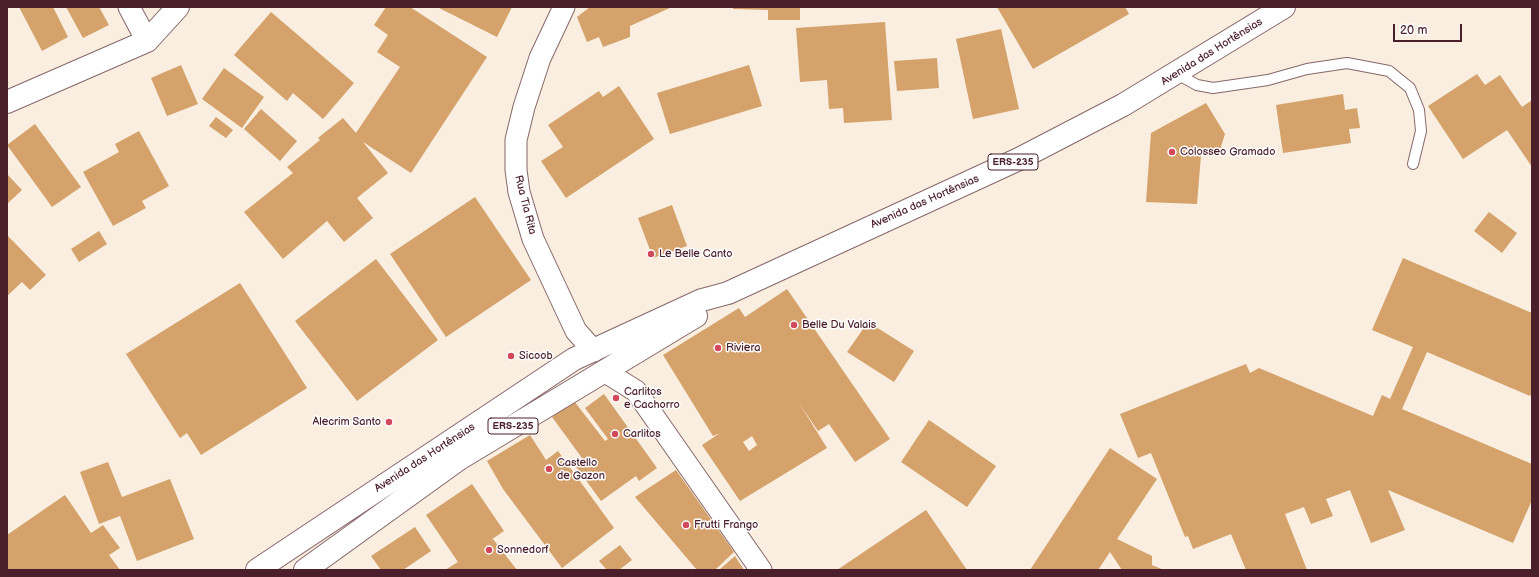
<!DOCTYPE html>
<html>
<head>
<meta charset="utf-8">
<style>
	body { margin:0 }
	#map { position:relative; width:1539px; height:577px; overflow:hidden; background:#f9eedf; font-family:"Balsamiq Sans",sans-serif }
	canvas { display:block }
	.frame { position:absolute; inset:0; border:8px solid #4a1f2b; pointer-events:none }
	.scale { position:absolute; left:1393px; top:24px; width:69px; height:18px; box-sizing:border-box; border:2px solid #4a1f2b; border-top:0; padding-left:5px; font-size:12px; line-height:14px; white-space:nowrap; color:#4a1f2b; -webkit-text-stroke:3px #fff; paint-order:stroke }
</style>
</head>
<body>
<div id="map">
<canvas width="1539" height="577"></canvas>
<div class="frame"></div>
<div class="scale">20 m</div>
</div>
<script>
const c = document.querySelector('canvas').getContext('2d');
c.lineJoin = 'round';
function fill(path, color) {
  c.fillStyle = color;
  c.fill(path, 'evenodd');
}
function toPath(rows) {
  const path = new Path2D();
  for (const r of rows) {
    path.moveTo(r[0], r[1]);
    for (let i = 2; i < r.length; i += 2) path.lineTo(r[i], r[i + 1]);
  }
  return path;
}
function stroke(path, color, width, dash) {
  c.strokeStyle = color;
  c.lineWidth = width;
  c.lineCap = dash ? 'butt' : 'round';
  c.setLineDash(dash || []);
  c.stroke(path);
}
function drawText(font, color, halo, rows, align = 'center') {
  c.font = font + ' "Balsamiq Sans",sans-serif';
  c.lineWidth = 3;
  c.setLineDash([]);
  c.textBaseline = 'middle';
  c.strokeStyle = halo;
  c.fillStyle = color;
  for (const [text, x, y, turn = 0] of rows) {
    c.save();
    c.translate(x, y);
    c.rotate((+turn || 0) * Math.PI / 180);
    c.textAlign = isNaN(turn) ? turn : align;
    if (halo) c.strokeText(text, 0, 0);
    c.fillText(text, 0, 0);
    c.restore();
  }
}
fill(toPath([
	[19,7,53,7,68,37,42,51],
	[66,7,99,7,109,25,83,38],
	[386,7,410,7,487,57,411,173,363,142,388,173,357,198,373,218,344,242,327,221,283,259,244,212,293,173,287,167,320,140,318,138,343,118,356,133,400,67,377,52,388,35,374,25],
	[437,7,512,7,497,37],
	[590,7,672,7,630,26,630,37,603,47,599,37,587,42,577,17],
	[733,7,800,7,800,20,768,20,768,10,733,9],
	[997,7,1125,7,1129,14,1033,69],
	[271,12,354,83,323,119,293,93,287,101,234,55],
	[885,22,892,120,844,123,843,108,829,109,827,80,800,82,796,28],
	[1001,29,1019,109,973,119,956,39],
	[937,58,939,88,897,91,894,61],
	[181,65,198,104,167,116,151,78],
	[749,65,762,106,670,134,657,93],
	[224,68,264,97,242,128,202,99],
	[1477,74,1485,85,1500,75,1522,107,1532,100,1532,167,1507,130,1463,159,1428,106],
	[619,86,654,139,566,198,541,161,563,147,548,125,599,91,603,97],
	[1343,94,1345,110,1357,108,1360,128,1349,129,1351,143,1283,153,1276,105],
	[1206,103,1225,134,1220,150,1206,148,1201,155,1197,204,1146,202,1151,133],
	[261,109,297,141,280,161,244,129],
	[216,117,233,130,226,138,209,126],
	[35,124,81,187,52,207,7,145],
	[139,131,169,186,142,201,146,208,113,226,83,172,119,152,115,144],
	[7,174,22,190,7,204],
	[475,197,531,280,446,337,390,254],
	[672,205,687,246,653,258,638,218],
	[1489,212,1517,233,1502,253,1474,231],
	[99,231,107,244,79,262,71,249],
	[7,235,46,275,30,290,22,282,7,296],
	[1403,258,1532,313,1532,393,1530,396,1427,352,1402,409,1532,464,1532,500,1513,543,1388,490,1405,530,1371,543,1350,490,1326,499,1333,516,1311,524,1304,507,1285,514,1307,570,1246,570,1231,534,1193,549,1188,536,1185,537,1151,453,1138,458,1120,414,1246,364,1250,373,1259,368,1373,416,1382,395,1390,399,1413,347,1372,330],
	[376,259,438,340,357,401,295,321],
	[240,283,307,388,201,455,187,433,180,438,126,354],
	[787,289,890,439,855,462,829,424,818,431,799,403,827,448,740,501,702,445,720,433,713,436,663,355,739,308,745,317],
	[752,436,757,445,749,451,743,442],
	[868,322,914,351,894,382,847,352],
	[604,394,657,468,639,481,636,476,601,501,574,464,582,458,552,417,574,401,605,441,608,439,585,408],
	[929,420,996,466,967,507,901,462],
	[530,435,546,460,558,451,614,528,562,568,503,489,487,461],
	[1110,448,1157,479,1117,539,1152,556,1152,565,1164,570,1122,570,1110,552,1098,570,1030,570],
	[108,462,122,497,170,479,194,539,137,561,120,516,99,524,80,472],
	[676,470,734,552,715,570,697,570,635,497],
	[472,484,504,531,488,542,493,539,517,570,445,570,458,562,426,515],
	[65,495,91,533,103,525,120,548,109,555,120,570,7,570,7,535],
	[926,510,967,570,837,570],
	[415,527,431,551,403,570,381,570,371,556],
	[620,545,632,560,619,570,607,570,599,561],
	[735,556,744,570,719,570]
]), '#d4a26a');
const lane = toPath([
	[1177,74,1197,85,1213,88,1268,80,1307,69,1347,63,1389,71,1410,88,1419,110,1421,131,1413,164]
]);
const street = toPath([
	[129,7,147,41],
	[564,7,540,58,524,107,516,140,516,170,519,192,533,239,576,331,594,351],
	[604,371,636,391,761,570]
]);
const secondary = toPath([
	[7,102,147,41,178,7]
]);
const primary = toPath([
	[257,570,574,359,702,300,728,293,1019,159,1123,105,1284,7],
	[305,570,459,459,696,316]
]);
stroke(lane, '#87676a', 12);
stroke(street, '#87676a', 23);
stroke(secondary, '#87676a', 24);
stroke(primary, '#87676a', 24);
stroke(lane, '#fff', 10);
stroke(street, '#fff', 21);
stroke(secondary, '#fff', 22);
stroke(primary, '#fff', 22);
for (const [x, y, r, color] of [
	[1172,152,4,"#d1495b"],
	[651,254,4,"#d1495b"],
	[794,325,4,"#d1495b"],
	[718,348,4,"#d1495b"],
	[511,356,4,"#d1495b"],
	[616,398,4,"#d1495b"],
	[389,422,4,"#d1495b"],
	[615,434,4,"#d1495b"],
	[549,469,4,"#d1495b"],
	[686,525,4,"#d1495b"],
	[489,550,4,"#d1495b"]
]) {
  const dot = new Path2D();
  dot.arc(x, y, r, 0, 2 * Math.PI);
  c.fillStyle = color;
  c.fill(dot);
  stroke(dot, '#fff', 1.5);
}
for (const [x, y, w] of [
	[1013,162,50],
	[513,426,50]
]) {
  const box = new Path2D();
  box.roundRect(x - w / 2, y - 8, w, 16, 3);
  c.fillStyle = '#fff';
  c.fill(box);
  stroke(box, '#4a1f2b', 1);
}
drawText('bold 10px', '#4a1f2b', null, [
	["ERS-235",1013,162],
	["ERS-235",513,426]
]);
drawText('11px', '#4a1f2b', '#fff', [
	["Avenida das Hortênsias",1212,52,-32],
	["Avenida das Hortênsias",925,202,-24],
	["Rua Tia Rita",525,205,76],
	["Avenida das Hortênsias",425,458,-33]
]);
drawText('11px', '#4a1f2b', '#fff', [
	["Colosseo Gramado",1180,152],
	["Le Belle Canto",659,254],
	["Belle Du Valais",802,325],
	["Riviera",726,348],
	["Sicoob",519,356],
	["Carlitos",624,392],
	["e Cachorro",624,405],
	["Alecrim Santo",381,422,"right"],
	["Carlitos",623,434],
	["Castello",557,463],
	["de Gazon",557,476],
	["Frutti Frango",694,525],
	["Sonnedorf",497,550]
], 'left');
</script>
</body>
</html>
